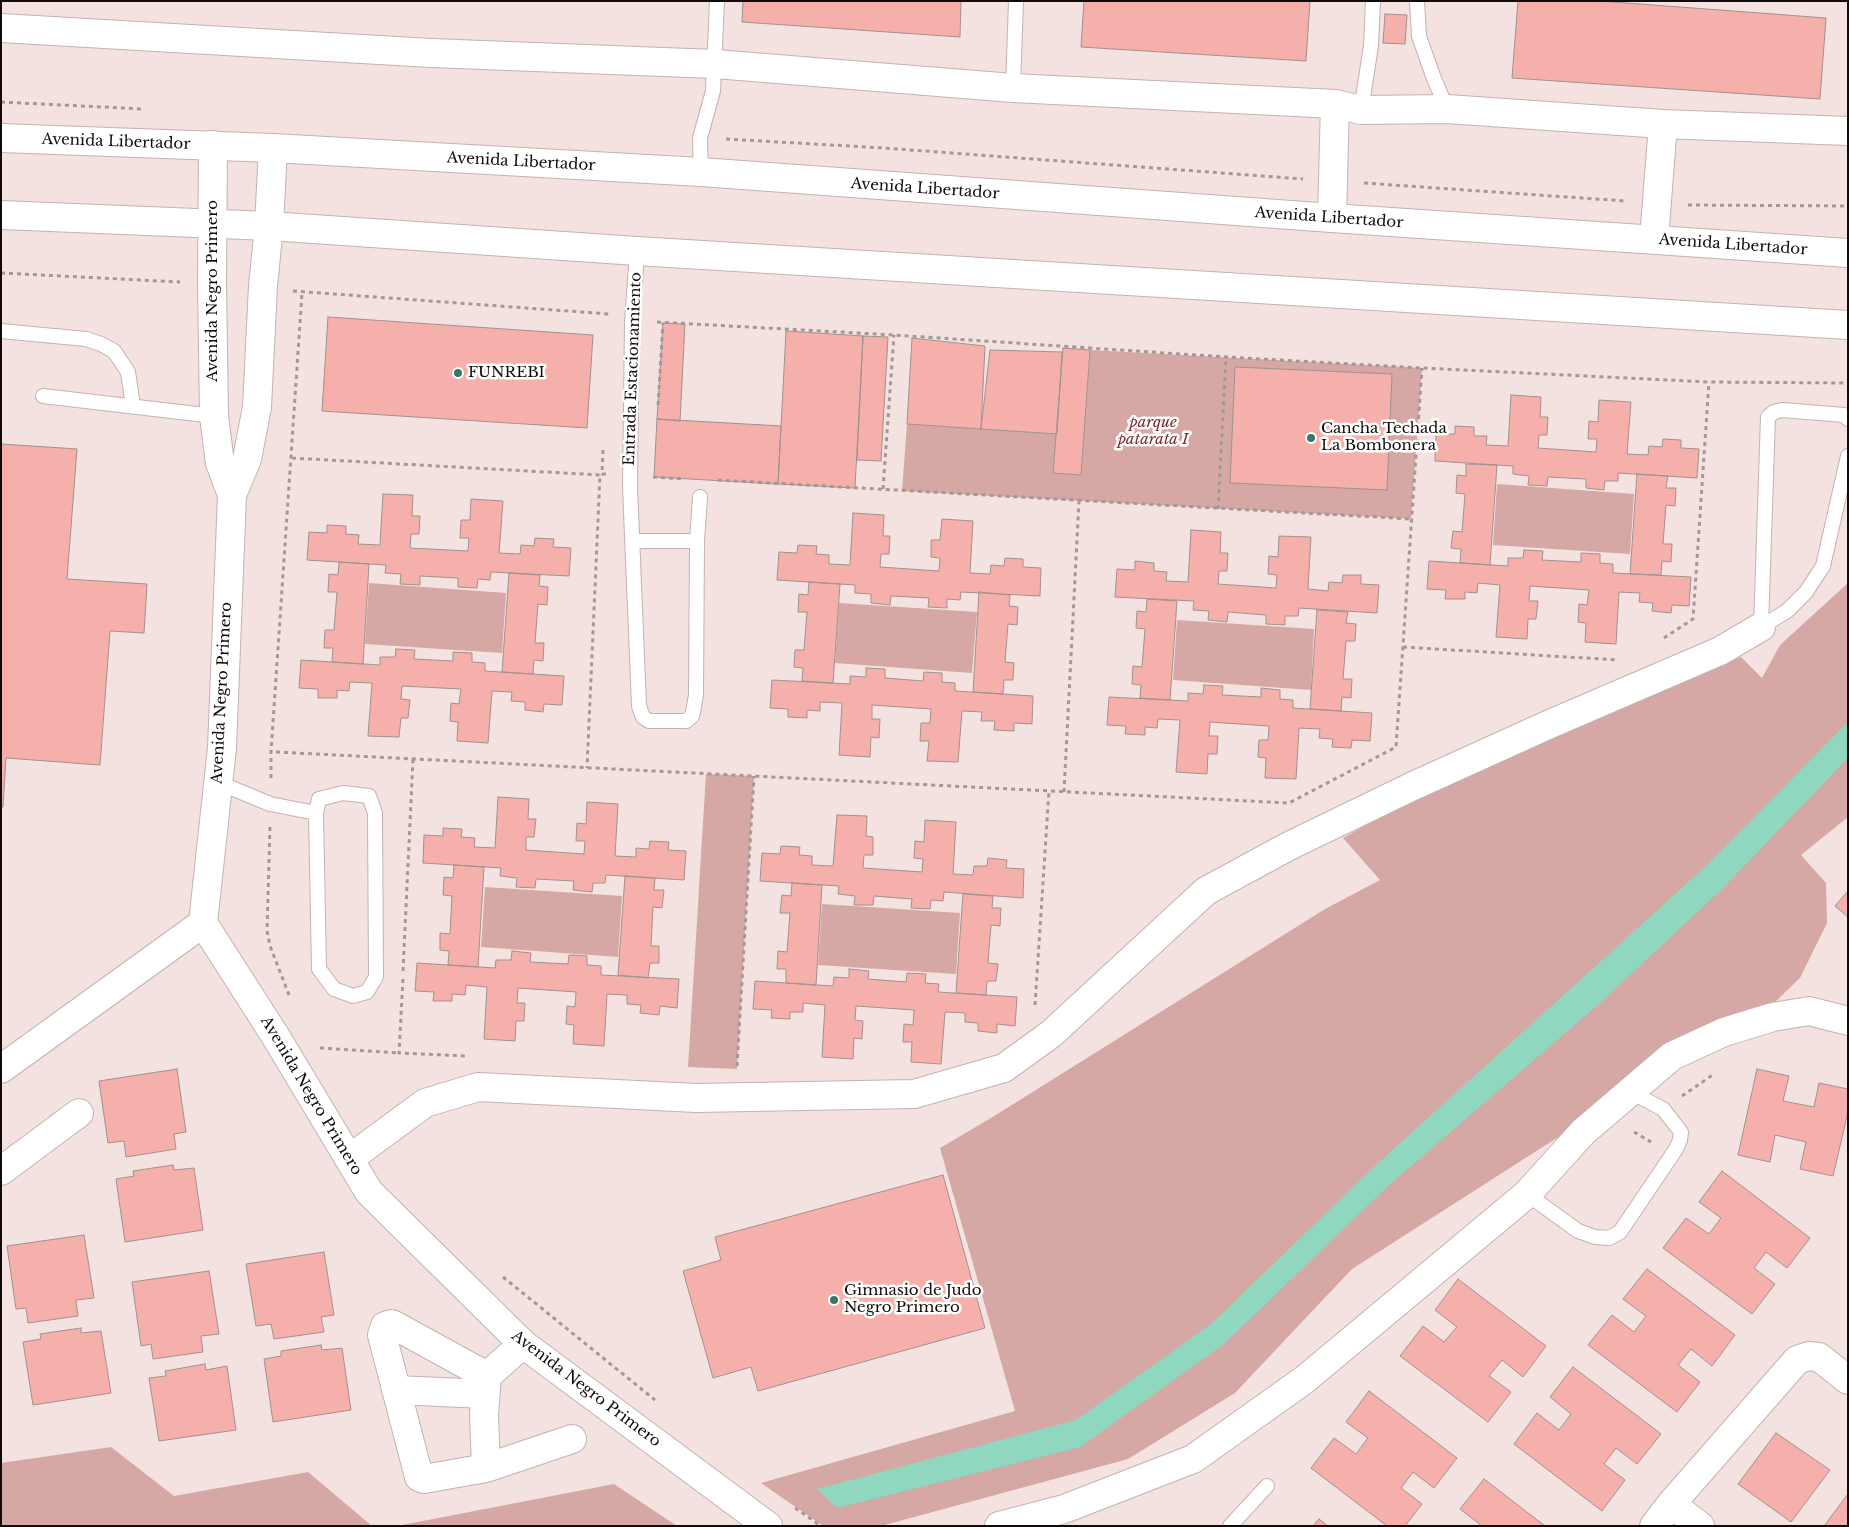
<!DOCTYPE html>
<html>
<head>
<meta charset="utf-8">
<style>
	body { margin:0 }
	#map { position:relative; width:1849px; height:1527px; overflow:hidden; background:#f4e2e0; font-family:"Libre Baskerville",serif }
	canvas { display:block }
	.frame { position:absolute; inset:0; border:2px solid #110b0b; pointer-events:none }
</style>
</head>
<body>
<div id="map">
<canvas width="1849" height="1527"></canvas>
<div class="frame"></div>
</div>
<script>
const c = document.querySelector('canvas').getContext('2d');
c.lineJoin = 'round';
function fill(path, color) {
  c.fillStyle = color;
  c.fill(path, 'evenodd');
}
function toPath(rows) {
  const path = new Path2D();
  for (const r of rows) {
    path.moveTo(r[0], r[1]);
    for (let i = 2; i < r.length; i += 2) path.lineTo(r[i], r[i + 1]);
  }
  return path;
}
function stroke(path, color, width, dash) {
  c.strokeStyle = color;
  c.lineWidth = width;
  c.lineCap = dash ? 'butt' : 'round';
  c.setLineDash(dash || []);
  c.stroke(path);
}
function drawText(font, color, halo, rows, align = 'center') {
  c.font = font + ' "Libre Baskerville",serif';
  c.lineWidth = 5;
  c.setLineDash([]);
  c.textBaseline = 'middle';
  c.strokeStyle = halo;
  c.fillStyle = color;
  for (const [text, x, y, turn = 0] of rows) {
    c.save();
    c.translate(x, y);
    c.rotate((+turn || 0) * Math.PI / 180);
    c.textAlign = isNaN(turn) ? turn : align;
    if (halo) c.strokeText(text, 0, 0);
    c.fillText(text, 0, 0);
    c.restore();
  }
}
fill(toPath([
	[1090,350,1422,368,1411,519,902,491,907,424,1057,434,1053,473,1081,475],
	[1497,484,1634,494,1630,554,1493,545],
	[369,583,506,593,502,653,365,644],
	[1848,583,1848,817,1801,855,1826,883,1827,923,1800,978,1751,1025,1574,1127,1352,1269,1235,1393,1128,1459,881,1526,823,1526,761,1483,1015,1411,940,1148,991,1118,1325,909,1380,880,1343,838,1417,796,1554,730,1741,657,1762,678,1780,645],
	[839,603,977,612,972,673,835,663],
	[1177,620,1314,629,1311,690,1173,680],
	[706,774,754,776,737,1069,688,1067],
	[485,887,622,896,618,957,481,947],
	[822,904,960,913,956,974,818,965],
	[111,1447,174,1496,308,1472,372,1526,1,1526,1,1463],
	[614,1484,677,1526,397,1526]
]), '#d5a8a5');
fill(toPath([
	[1848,722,1848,758,1722,889,1600,1003,1388,1186,1224,1344,1080,1447,837,1508,817,1489,1076,1420,1211,1324,1376,1165,1706,866]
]), '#8fd8bf');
const building = toPath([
	[743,1,961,1,960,37,742,22,743,1],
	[1084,1,1310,1,1306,61,1081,47,1084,1],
	[1518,1,1600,1,1826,18,1820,99,1512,78,1518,1],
	[1385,14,1407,15,1405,44,1383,43,1385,14],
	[328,317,593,335,587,428,322,411,328,317],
	[663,323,685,324,680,421,657,419,663,323],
	[786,331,863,336,855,488,778,484,786,331],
	[863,336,888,337,881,461,857,460,863,336],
	[912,338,985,346,981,429,907,424,912,338],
	[1063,348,1090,350,1081,475,1053,473,1063,348],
	[990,350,1062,352,1057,434,981,429,990,350],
	[1235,367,1392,374,1387,490,1230,483,1235,367],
	[1511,395,1541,397,1540,417,1548,417,1547,435,1539,435,1538,448,1596,452,1597,439,1588,439,1589,421,1598,422,1599,400,1631,402,1627,454,1648,455,1649,446,1662,447,1663,439,1681,440,1681,448,1699,449,1697,478,1618,473,1618,481,1605,481,1604,490,1586,488,1586,479,1548,477,1547,486,1528,485,1529,476,1513,474,1513,466,1435,461,1436,434,1455,434,1455,426,1474,427,1474,436,1487,436,1486,445,1508,446,1511,395],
	[657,419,781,426,778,484,654,477,657,419],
	[1,444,77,449,67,579,147,584,144,633,110,631,100,765,6,758,3,807,1,807,1,444],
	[1466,464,1497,465,1490,565,1460,563,1461,549,1451,548,1453,531,1462,532,1465,494,1456,493,1457,475,1466,476,1466,464],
	[1637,474,1668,476,1666,488,1676,488,1675,506,1666,505,1663,544,1672,544,1671,562,1662,561,1661,575,1630,574,1637,474],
	[383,494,413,495,412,516,420,516,419,534,411,534,410,548,468,551,469,538,460,538,461,520,470,520,471,499,503,501,499,553,520,554,521,545,534,546,535,538,554,539,553,547,571,548,569,576,491,572,490,580,478,579,477,588,458,587,458,578,420,576,420,585,400,584,401,574,385,573,386,565,307,560,309,532,327,533,327,525,346,526,346,534,359,535,358,544,380,545,383,494],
	[853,513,884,515,883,536,890,536,889,554,881,554,880,567,939,571,940,558,931,557,931,540,940,540,942,519,973,521,970,573,990,574,991,565,1004,566,1005,558,1023,559,1023,567,1041,568,1040,596,961,592,960,600,947,599,947,608,928,607,929,598,891,596,890,605,871,603,871,594,855,593,855,585,777,580,779,552,797,553,798,545,817,546,816,554,829,555,829,564,850,565,853,513],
	[1191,530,1221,532,1220,553,1228,553,1227,571,1219,571,1218,584,1276,588,1277,575,1268,574,1269,556,1278,557,1279,536,1311,537,1308,589,1328,591,1329,582,1342,583,1343,575,1361,575,1361,584,1379,585,1377,613,1299,608,1298,616,1285,616,1285,625,1266,624,1266,615,1228,612,1227,622,1208,620,1209,611,1193,610,1194,601,1115,597,1117,569,1135,570,1135,561,1154,563,1154,571,1167,572,1166,581,1188,582,1191,530],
	[1524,550,1543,551,1542,560,1581,562,1581,553,1600,554,1600,563,1613,564,1613,573,1691,577,1689,606,1672,605,1671,613,1652,611,1653,603,1639,602,1640,593,1619,592,1616,644,1585,642,1586,623,1578,622,1579,604,1587,605,1589,590,1530,586,1529,601,1538,601,1536,619,1528,619,1527,639,1496,637,1500,585,1478,583,1477,593,1465,592,1465,599,1445,599,1446,590,1427,589,1429,561,1508,566,1508,558,1523,558,1524,550],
	[339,562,369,564,363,664,332,662,333,648,324,648,325,630,334,630,337,592,328,592,329,574,338,575,339,562],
	[509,573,540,575,539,586,548,587,547,605,538,604,535,643,544,643,543,661,534,660,533,674,502,672,509,573],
	[809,582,840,584,833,683,802,681,803,668,794,667,795,650,804,650,807,612,798,612,799,594,808,595,809,582],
	[979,592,1010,595,1009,606,1018,607,1017,625,1008,624,1005,662,1014,663,1013,680,1004,680,1003,694,973,692,979,592],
	[1147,599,1177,601,1170,700,1140,698,1141,685,1132,684,1133,666,1142,667,1145,629,1136,628,1137,611,1146,612,1147,599],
	[1317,610,1348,612,1346,623,1356,624,1355,641,1346,641,1343,679,1352,679,1351,698,1342,697,1341,711,1310,709,1317,610],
	[396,649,415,650,414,659,453,661,453,652,472,653,472,662,485,663,485,671,564,676,562,705,544,704,543,712,525,710,525,702,511,701,512,692,492,691,488,743,457,741,458,722,450,721,451,703,459,704,461,689,402,686,401,699,410,700,408,718,401,718,399,737,368,736,372,683,350,682,349,691,337,690,337,698,318,698,318,689,299,688,301,660,380,665,380,657,395,657,396,649],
	[866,668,885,669,885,678,923,681,924,672,942,673,942,682,955,683,955,691,1033,696,1032,724,1014,723,1014,731,994,730,995,721,981,721,982,712,962,711,958,762,927,761,929,741,920,741,921,723,930,723,931,709,872,705,872,719,880,719,879,738,871,737,870,757,839,755,842,703,820,702,820,711,807,710,807,718,788,717,788,709,770,708,772,680,850,684,850,676,866,677,866,668],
	[1204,685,1223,686,1222,695,1261,697,1261,688,1280,690,1280,699,1293,700,1293,708,1372,713,1370,741,1352,740,1351,748,1332,747,1333,739,1319,738,1320,729,1299,728,1296,779,1265,778,1266,758,1258,757,1259,740,1268,740,1269,726,1210,722,1209,736,1218,736,1217,754,1208,754,1207,774,1176,772,1180,720,1158,719,1157,728,1145,727,1145,735,1125,734,1126,726,1107,725,1109,697,1188,701,1188,693,1203,694,1204,685],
	[498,797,529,799,528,819,536,819,534,837,526,837,526,850,584,854,585,841,576,841,577,823,586,824,587,802,618,804,615,856,636,857,636,848,649,849,650,841,669,842,668,850,686,851,684,880,606,875,605,883,593,883,592,892,573,890,574,881,536,879,535,888,516,887,517,878,500,876,501,868,423,863,424,835,443,836,443,828,462,829,461,837,475,838,474,847,495,848,498,797],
	[837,815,867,816,866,836,873,837,873,855,864,855,863,868,922,872,923,859,914,858,915,841,924,842,925,820,956,822,953,874,973,875,974,866,987,866,988,858,1007,860,1006,868,1024,869,1023,898,944,892,943,901,931,900,930,909,911,908,912,899,874,896,873,905,854,905,855,896,838,894,839,886,760,881,762,853,780,854,781,846,800,847,799,855,812,856,812,865,833,866,837,815],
	[454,865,484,867,478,967,448,965,449,951,440,950,440,933,450,934,452,896,443,895,444,877,453,878,454,865],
	[625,876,655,878,654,890,664,890,662,908,653,907,651,946,659,946,659,963,650,963,648,978,618,975,625,876],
	[792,883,822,885,816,985,786,983,786,969,777,969,778,951,787,952,790,913,780,913,782,895,791,896,792,883],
	[1848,891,1848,917,1835,906,1848,891],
	[963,894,993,896,992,908,1001,908,1000,926,991,925,988,963,998,964,996,981,987,981,986,995,956,993,963,894],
	[512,951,531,953,530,962,568,964,569,955,587,956,587,965,601,966,601,975,679,979,677,1008,660,1006,659,1015,640,1013,641,1005,627,1004,627,995,607,994,604,1046,573,1044,574,1025,566,1024,567,1006,575,1007,576,992,518,988,517,1003,525,1003,524,1021,516,1021,515,1041,484,1039,487,987,466,985,465,995,452,994,452,1001,433,1001,434,992,415,991,417,963,495,968,496,960,511,960,512,951],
	[849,969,869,971,868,979,906,982,907,973,926,974,925,983,939,984,938,992,1017,997,1015,1026,997,1024,997,1033,978,1031,978,1023,965,1022,965,1013,945,1012,941,1064,911,1062,912,1042,903,1042,904,1024,913,1025,914,1010,856,1006,855,1020,863,1021,862,1039,854,1038,853,1059,822,1057,825,1005,803,1003,803,1012,790,1012,790,1019,771,1018,772,1010,753,1009,755,981,833,986,834,977,849,978,849,969],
	[177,1069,186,1132,174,1134,176,1149,126,1157,124,1141,108,1143,99,1081,177,1069],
	[1757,1069,1789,1076,1783,1101,1814,1107,1819,1083,1848,1089,1848,1112,1833,1176,1800,1169,1806,1142,1775,1135,1770,1162,1738,1155,1757,1069],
	[173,1165,174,1170,194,1168,203,1230,125,1242,116,1179,134,1176,133,1171,173,1165],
	[1722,1171,1810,1238,1787,1268,1766,1252,1754,1268,1775,1284,1752,1314,1663,1248,1686,1218,1709,1234,1721,1218,1699,1202,1722,1171],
	[943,1175,985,1328,758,1391,751,1367,713,1378,683,1271,721,1260,715,1237,943,1175],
	[84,1235,94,1298,76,1300,78,1316,28,1323,26,1308,16,1309,7,1246,84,1235],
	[324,1252,334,1315,321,1317,324,1332,274,1339,271,1324,256,1326,246,1264,324,1252],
	[1647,1269,1735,1335,1712,1366,1691,1349,1678,1365,1700,1382,1677,1412,1588,1345,1612,1315,1634,1332,1646,1316,1623,1299,1647,1269],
	[209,1271,219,1334,201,1336,203,1352,153,1359,151,1344,141,1346,132,1282,209,1271],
	[1458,1279,1546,1346,1523,1377,1502,1360,1489,1376,1511,1392,1488,1422,1400,1356,1423,1326,1444,1342,1457,1327,1435,1310,1458,1279],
	[81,1328,81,1333,101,1331,111,1393,33,1405,23,1342,41,1339,40,1334,81,1328],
	[321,1345,322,1350,342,1348,351,1410,273,1422,264,1359,281,1356,281,1351,321,1345],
	[205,1364,206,1370,227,1366,236,1430,159,1441,149,1378,166,1376,165,1371,205,1364],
	[1573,1367,1661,1434,1637,1464,1616,1448,1604,1464,1625,1480,1602,1511,1514,1444,1537,1413,1559,1430,1571,1414,1550,1397,1573,1367],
	[1369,1391,1457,1458,1434,1488,1413,1472,1401,1488,1422,1504,1405,1526,1387,1526,1311,1468,1334,1438,1356,1454,1368,1438,1346,1422,1369,1391],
	[1776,1433,1830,1470,1791,1522,1738,1484,1776,1433],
	[1484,1479,1545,1526,1482,1526,1460,1509,1484,1479],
	[1848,1494,1848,1526,1824,1526,1848,1494],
	[1319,1519,1328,1526,1313,1526,1319,1519]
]);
fill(building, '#f5b0ab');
stroke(building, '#a1908f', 1);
const service = toPath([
	[1417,1,1419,36,1433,76,1447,109],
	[1013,88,1016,1],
	[1361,110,1371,46,1373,1],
	[701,172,700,138,713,91,717,1],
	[637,251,632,323,630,487,639,706,643,717,649,721,686,721,692,716,693,712,696,695,697,541],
	[1,331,86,339,101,344,114,351,128,372,133,406],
	[43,396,214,416],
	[633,541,697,541,700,497],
	[1761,627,1768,417,1774,412,1782,410,1844,415,1848,419],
	[1761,627,1787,611,1806,592,1823,566,1848,456],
	[217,782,270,804,316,813],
	[343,793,369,796,375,813,376,977,367,992,353,996,334,989,319,969,316,813,319,799,343,793],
	[1527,1194,1578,1231,1595,1237,1609,1238,1620,1232,1676,1149,1680,1140,1681,1132,1663,1109,1629,1091],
	[1230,1526,1267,1486]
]);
const minor = toPath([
	[1,28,431,53,715,64,1013,88,1335,104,1361,110,1447,109,1663,124,1848,131],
	[213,145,212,284,214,416,220,463,232,495],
	[273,148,269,226,263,286,257,407,247,459,232,495,222,748,203,923,276,1037,369,1192,523,1344,768,1526],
	[1332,218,1335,104],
	[1654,239,1663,124],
	[1,1069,203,923],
	[349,1159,425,1103,478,1087,696,1098,914,1094,1004,1068,1051,1034,1206,891,1289,846,1413,786,1550,724,1720,651,1761,627],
	[1,1171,79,1113],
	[487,1376,392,1324,385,1326,382,1335,419,1477,424,1479,486,1468,484,1415,487,1376,523,1344],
	[396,1390,485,1394],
	[486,1468,572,1439],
	[1671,1504,1700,1526],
	[999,1526,1064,1509,1193,1459,1304,1380,1527,1194,1583,1132,1672,1056,1724,1032,1773,1017,1809,1011,1848,1021],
	[1654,1526,1671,1504,1797,1360,1809,1356,1819,1357,1848,1380]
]);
const primary = toPath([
	[1,138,273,148,701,172,1332,218,1848,253],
	[1,215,269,226,637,251,1848,325]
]);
stroke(service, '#c4b2b1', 16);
stroke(minor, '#c4b2b1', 30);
stroke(primary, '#c4b2b1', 30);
stroke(toPath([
	[1,102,143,109],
	[726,139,884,148,1303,179],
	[1364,183,1625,201],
	[1688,205,1848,206],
	[1,273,180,282],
	[293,291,609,314],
	[657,322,894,335,1226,357,1422,368,1709,382,1848,383],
	[658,405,663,323],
	[603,450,602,474,607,474],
	[292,458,600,475,587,768],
	[653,477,685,479],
	[718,480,1411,519],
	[883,489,894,335],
	[1218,509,1226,357],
	[1664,638,1693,619,1709,382],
	[1403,647,1618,660],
	[276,752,1289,803,1396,747,1422,368],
	[271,778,271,752,302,293],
	[1064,792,1079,501],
	[270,827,267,931,270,946,289,995],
	[403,971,413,759],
	[403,979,399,1053,467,1056],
	[1035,1005,1049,791],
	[320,1048,399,1053],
	[737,1066,754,776],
	[1682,1096,1714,1074],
	[1634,1132,1651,1142],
	[503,1277,655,1400],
	[795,1508,821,1526]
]), '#a59796', 3, [4, 4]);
stroke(service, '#fff', 14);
stroke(minor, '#fff', 28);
stroke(primary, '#fff', 28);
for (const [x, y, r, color] of [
	[458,373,5,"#397865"],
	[1311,438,5,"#397865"],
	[834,1300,5,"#397865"]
]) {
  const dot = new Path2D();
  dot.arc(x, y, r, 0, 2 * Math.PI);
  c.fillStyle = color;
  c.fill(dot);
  stroke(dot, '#fff', 2);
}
drawText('15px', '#110b0b', '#fff', [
	["Avenida Libertador",116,142,2],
	["Avenida Libertador",521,162,3],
	["Avenida Libertador",925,189,4],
	["Avenida Libertador",1329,218,4],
	["Avenida Libertador",1733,245,4],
	["Avenida Negro Primero",213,291,-90],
	["Entrada Estacionamiento",633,369,-88],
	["Avenida Negro Primero",222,693,-87],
	["Avenida Negro Primero",311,1096,59],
	["Avenida Negro Primero",586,1389,37]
]);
drawText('15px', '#110b0b', '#fff', [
	["FUNREBI",468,373],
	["Cancha Techada",1321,429],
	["La Bombonera",1321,446],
	["Gimnasio de Judo",844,1291],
	["Negro Primero",844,1308]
], 'left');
drawText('italic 15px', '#7a2a2b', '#fff', [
	["parque",1153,423],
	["patarata I",1153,440]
]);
</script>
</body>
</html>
